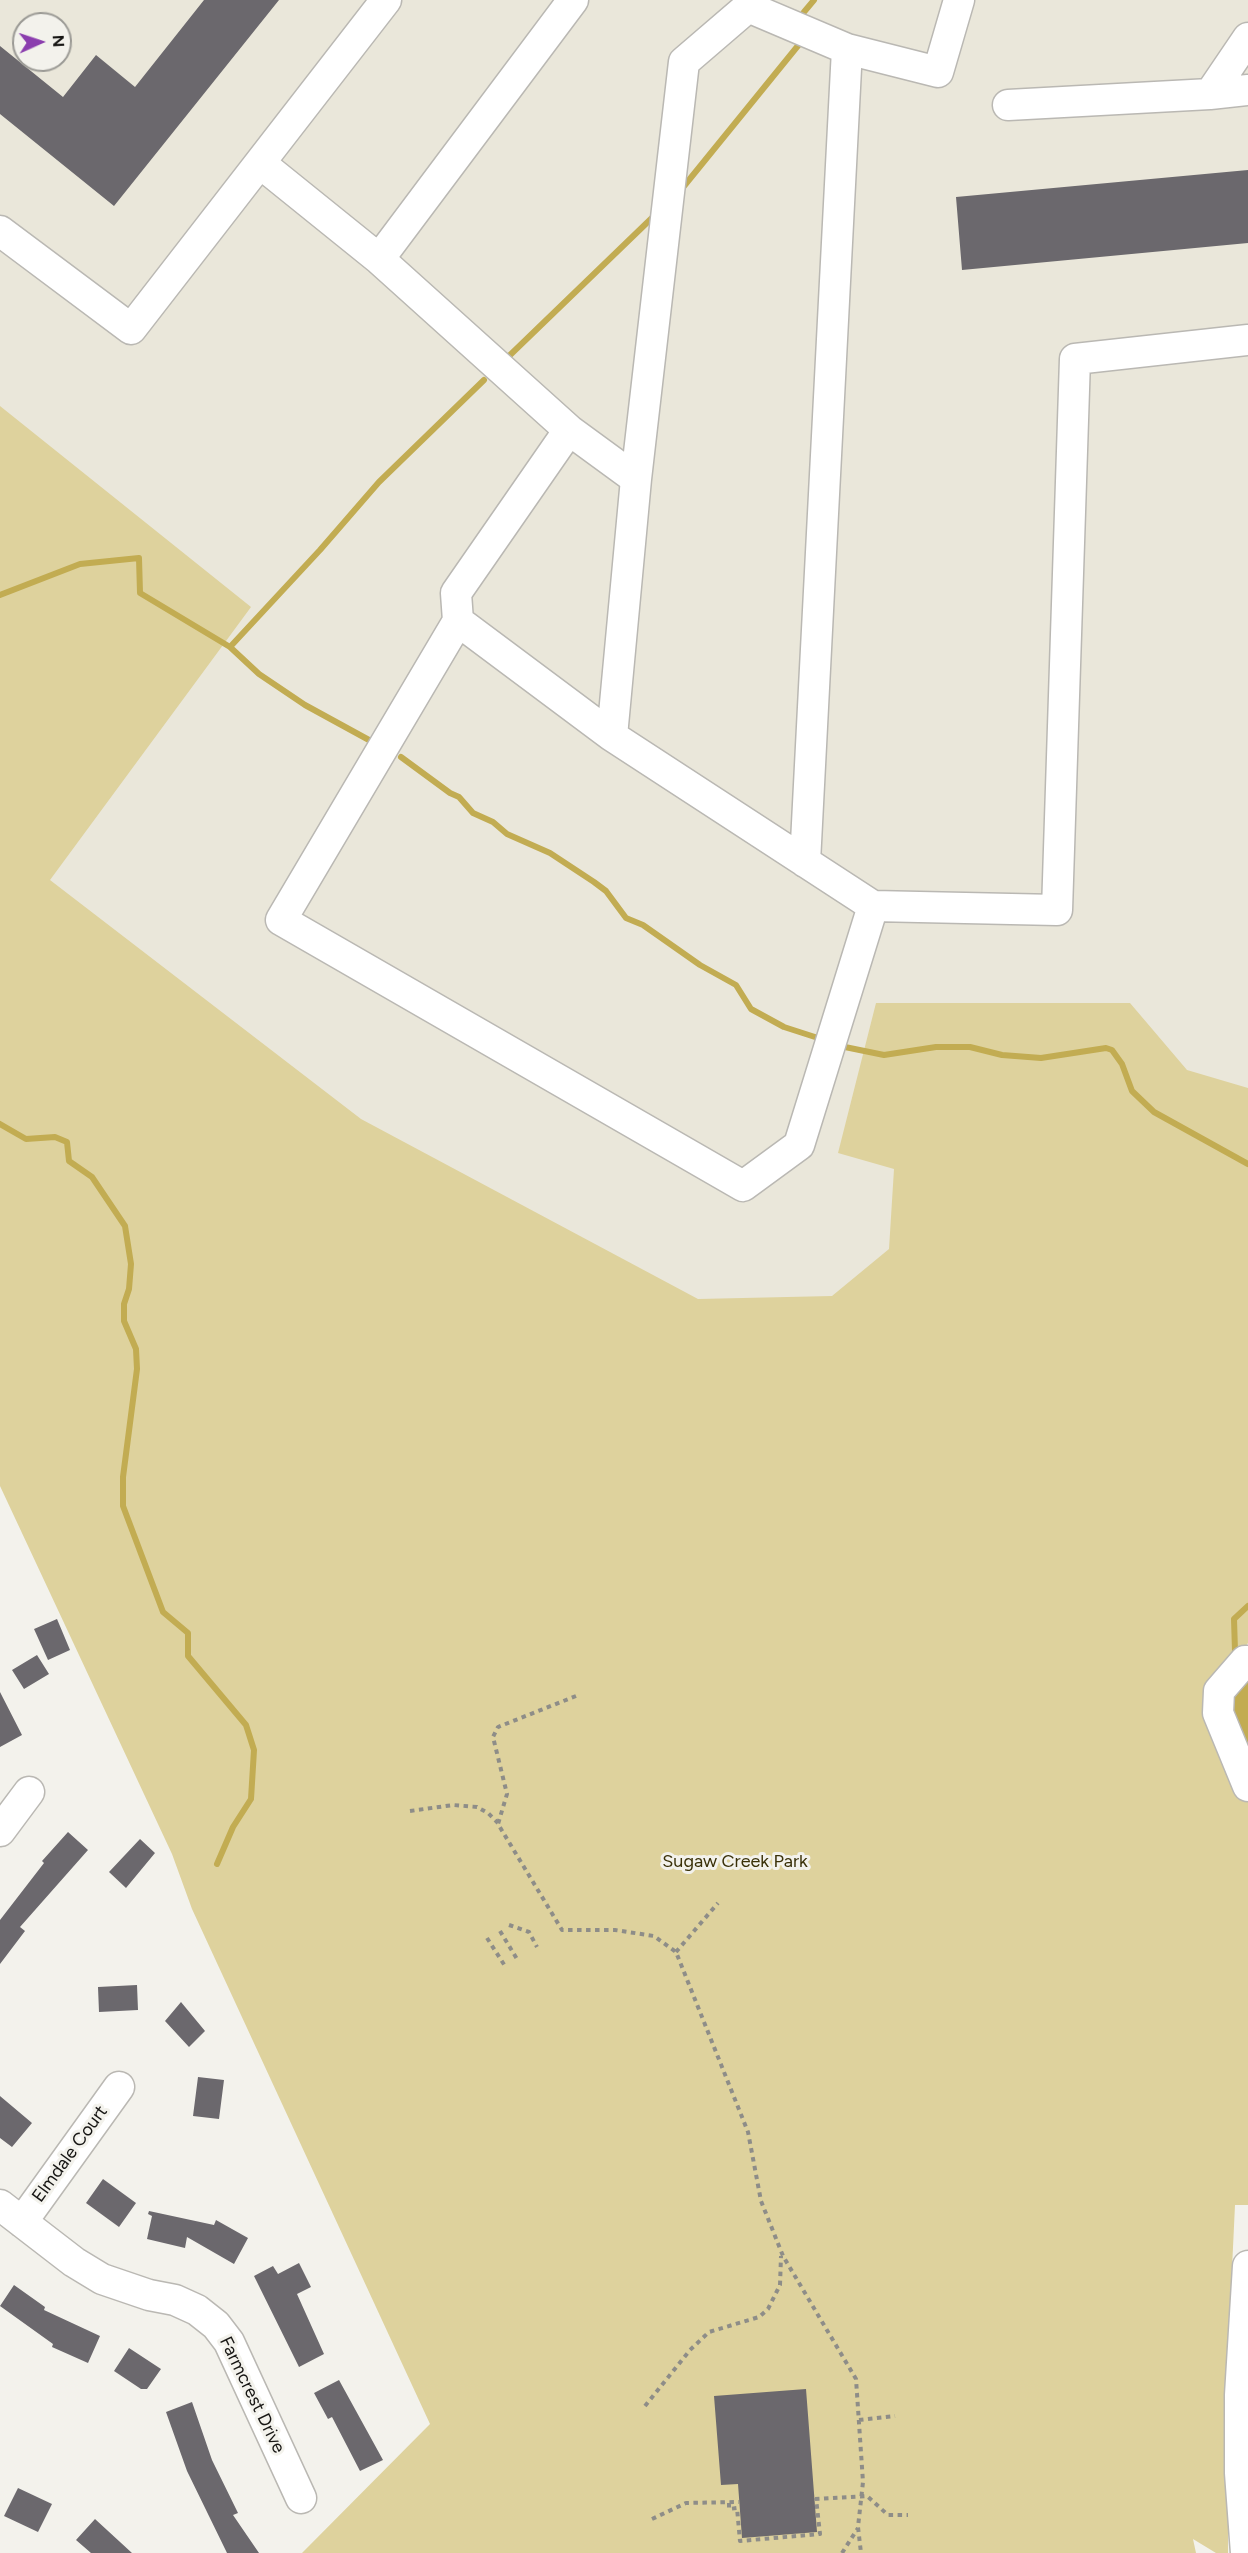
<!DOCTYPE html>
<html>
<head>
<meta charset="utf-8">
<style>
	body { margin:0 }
	#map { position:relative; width:1248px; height:2553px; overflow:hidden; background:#f3f2ec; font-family:Figtree,sans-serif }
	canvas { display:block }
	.north { position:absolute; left:12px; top:12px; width:60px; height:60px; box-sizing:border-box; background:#f3f2ec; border:2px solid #9b9a95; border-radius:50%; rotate:87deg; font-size:16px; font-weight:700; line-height:24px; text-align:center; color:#161513 }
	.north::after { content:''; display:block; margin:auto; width:21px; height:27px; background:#8b3eae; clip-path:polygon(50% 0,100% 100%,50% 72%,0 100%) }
</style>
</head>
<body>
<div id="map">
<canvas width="1248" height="2553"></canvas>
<div class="north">N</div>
</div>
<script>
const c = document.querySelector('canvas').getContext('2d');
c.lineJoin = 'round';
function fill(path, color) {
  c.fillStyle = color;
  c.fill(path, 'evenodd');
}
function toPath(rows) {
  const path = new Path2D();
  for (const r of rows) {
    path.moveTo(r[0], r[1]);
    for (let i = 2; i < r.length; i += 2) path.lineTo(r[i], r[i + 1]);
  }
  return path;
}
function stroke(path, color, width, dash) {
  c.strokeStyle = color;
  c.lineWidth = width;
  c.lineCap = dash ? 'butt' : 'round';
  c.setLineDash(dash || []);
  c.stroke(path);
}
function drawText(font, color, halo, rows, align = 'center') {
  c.font = font + ' Figtree,sans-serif';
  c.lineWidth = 6;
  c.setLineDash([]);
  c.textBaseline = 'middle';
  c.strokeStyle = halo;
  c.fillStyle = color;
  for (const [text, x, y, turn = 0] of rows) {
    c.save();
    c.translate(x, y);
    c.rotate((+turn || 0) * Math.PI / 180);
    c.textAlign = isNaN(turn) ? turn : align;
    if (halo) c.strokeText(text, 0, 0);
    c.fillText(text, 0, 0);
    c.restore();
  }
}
fill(toPath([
	[0,0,1248,0,1248,1106,792,1353,0,982],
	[24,24,60,24,60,60,24,60]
]), '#eae7da');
fill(toPath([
	[0,406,251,607,50,880,361,1119,698,1299,832,1296,889,1249,894,1169,838,1153,876,1003,1130,1003,1187,1070,1248,1088,1248,1643,1243,1650,1248,1672,1248,2205,1235,2205,1228,2353,1228,2553,1216,2553,1193,2539,1196,2553,302,2553,430,2424,192,1909,172,1854,0,1486]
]), '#ded29d');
fill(toPath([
	[1248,1674,1248,1773,1221,1702]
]), '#c2ac52');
stroke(toPath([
	[804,12,814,0],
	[680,191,801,42],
	[508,357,655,215],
	[0,595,80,564,139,558,140,593,230,647,259,674,305,705,369,740],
	[230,647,320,550,379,482,484,380],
	[401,757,450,793,459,797,473,813,493,822,507,834,550,853,594,882,606,891,626,918,643,925,700,965,736,985,751,1009,784,1027,815,1037],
	[840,1046,884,1055,936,1047,970,1047,1002,1055,1041,1058,1106,1048,1112,1050,1122,1064,1132,1091,1154,1112,1248,1164],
	[0,1124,26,1139,55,1137,67,1142,69,1161,92,1177,125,1226,131,1264,129,1289,124,1304,124,1321,136,1349,137,1369,123,1477,123,1506,163,1612,188,1633,188,1656,246,1725,254,1750,251,1799,233,1827,217,1864],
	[1235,1651,1234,1619,1248,1606]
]), '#c2ac52', 6);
fill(toPath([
	[204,0,279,0,114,206,0,114,0,46,63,97,96,55,135,87],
	[1248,170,1248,243,962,270,956,197],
	[57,1619,70,1650,48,1660,34,1629],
	[37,1655,49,1674,24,1689,12,1670],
	[0,1692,22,1735,0,1747],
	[68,1832,88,1850,20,1927,25,1931,0,1964,0,1920,44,1863,42,1861],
	[140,1839,155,1853,126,1888,109,1872],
	[137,1985,138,2010,99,2012,98,1987],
	[181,2002,205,2031,189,2047,165,2021],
	[198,2077,224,2080,219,2119,193,2116],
	[0,2096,32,2123,12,2147,0,2138],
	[103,2179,136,2203,119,2227,86,2203],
	[149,2211,214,2225,216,2220,248,2238,234,2264,187,2237,185,2248,147,2239,152,2216,148,2214],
	[299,2263,311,2287,297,2294,324,2354,299,2367,254,2276,273,2266,278,2274],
	[14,2285,45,2307,44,2310,100,2336,88,2363,52,2347,53,2344,0,2306],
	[129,2348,161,2369,147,2389,141,2389,114,2371],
	[339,2380,383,2460,360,2471,332,2417,328,2419,314,2393],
	[806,2389,817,2532,742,2538,738,2484,721,2485,714,2396],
	[192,2402,212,2460,238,2513,233,2515,259,2553,227,2553,187,2471,166,2412],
	[18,2488,52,2504,38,2532,4,2516],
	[95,2519,132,2553,91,2553,76,2540]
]), '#6b686d');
const minor = toPath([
	[1248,38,1210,94,1248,90],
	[847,49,938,72,959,0],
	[1008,105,1210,94],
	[260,163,379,259,573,0],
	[0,231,131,329,386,0],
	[379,259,569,430,636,479,612,736,458,621,456,593,569,430],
	[636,479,684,62,748,7,847,49,805,862],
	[458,621,281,920,743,1186,799,1145,873,906,612,736],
	[873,906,1057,910,1075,359,1248,340],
	[1248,1661,1245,1661,1219,1691,1218,1713,1248,1786],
	[0,1831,29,1792],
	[0,2205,74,2262,102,2279,149,2295,175,2300,197,2310,216,2325,229,2342,301,2498],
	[22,2222,119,2087],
	[1246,2553,1240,2473,1240,2395,1248,2266]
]);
stroke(minor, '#bab8b3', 33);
stroke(toPath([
	[576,1696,498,1727,493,1737,507,1794,498,1824,562,1930,615,1930,654,1936,676,1952,748,2132,761,2201,783,2256,856,2379,863,2482,858,2527,861,2553],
	[410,1811,453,1805,477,1807,488,1813,498,1823],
	[509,1925,529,1932,537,1947],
	[500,1931,517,1959],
	[487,1938,505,1966],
	[676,1952,718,1903],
	[645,2406,690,2350,709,2332,759,2317,768,2309,780,2285,781,2256],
	[859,2420,895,2416],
	[815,2499,867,2496,888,2515,908,2515],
	[729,2503,729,2509,737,2508,740,2541,820,2534,816,2498],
	[652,2519,686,2503,739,2502],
	[842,2553,858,2528]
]), '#8e8d88', 4, [4.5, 4.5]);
stroke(minor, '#fff', 30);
drawText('18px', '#3a3109', '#f3f2ec', [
	["Sugaw Creek Park",735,1862]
]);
drawText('18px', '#161513', '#f3f2ec', [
	["Elmdale Court",70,2154,-54],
	["Farmcrest Drive",252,2395,64]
]);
</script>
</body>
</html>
